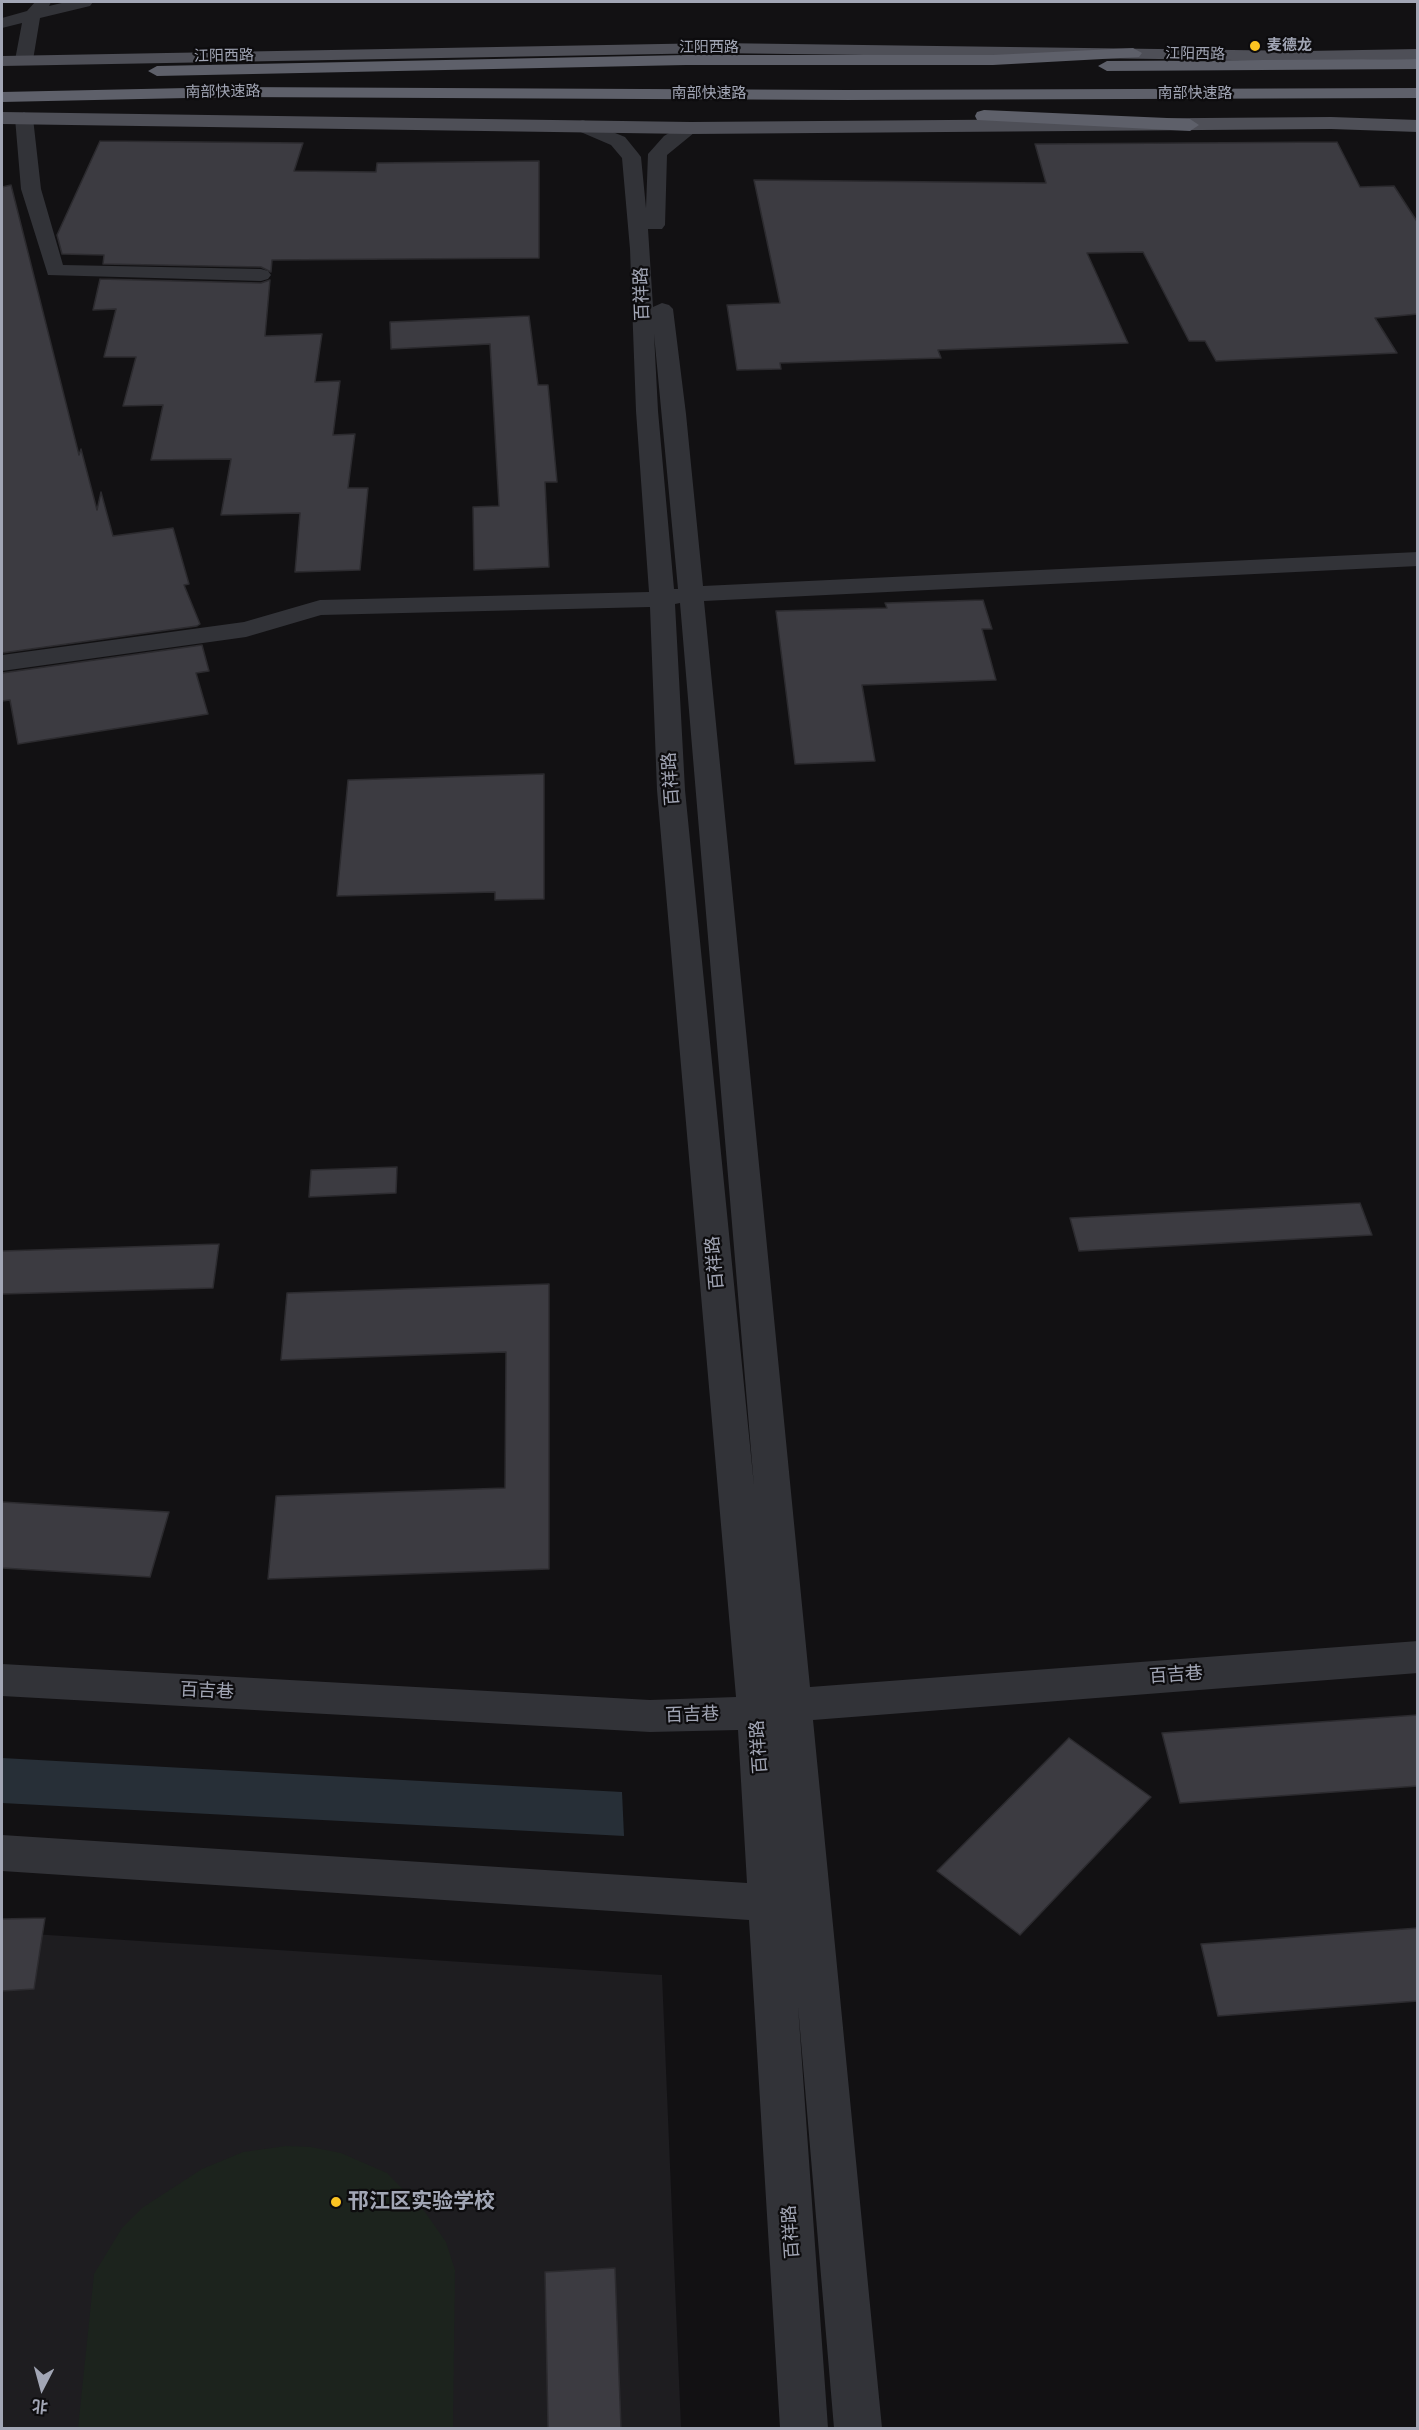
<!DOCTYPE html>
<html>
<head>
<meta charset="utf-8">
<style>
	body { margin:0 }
	#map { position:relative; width:1419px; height:2430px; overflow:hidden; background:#121113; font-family:Cabin,"Noto Sans SC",sans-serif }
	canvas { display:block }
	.frame { position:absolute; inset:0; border:3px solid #a2a6b5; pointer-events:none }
	.north { position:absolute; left:12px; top:2358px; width:60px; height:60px; -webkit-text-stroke:4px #0d0c0e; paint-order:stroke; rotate:186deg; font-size:16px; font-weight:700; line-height:24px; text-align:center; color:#a2a6b5 }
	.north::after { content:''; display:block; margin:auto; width:21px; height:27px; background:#a2a6b5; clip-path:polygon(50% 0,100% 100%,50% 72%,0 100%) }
</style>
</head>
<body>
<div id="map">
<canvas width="1419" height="2430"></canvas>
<div class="frame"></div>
<div class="north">北</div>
</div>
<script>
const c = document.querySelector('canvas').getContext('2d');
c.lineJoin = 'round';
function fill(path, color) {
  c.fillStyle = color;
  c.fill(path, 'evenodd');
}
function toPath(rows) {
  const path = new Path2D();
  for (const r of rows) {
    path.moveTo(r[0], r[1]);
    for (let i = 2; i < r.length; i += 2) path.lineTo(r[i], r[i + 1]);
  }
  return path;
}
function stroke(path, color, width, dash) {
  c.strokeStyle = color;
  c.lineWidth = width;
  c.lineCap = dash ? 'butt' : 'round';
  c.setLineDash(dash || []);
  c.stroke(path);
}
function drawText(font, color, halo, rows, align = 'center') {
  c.font = font + ' Cabin,"Noto Sans SC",sans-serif';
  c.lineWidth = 4.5;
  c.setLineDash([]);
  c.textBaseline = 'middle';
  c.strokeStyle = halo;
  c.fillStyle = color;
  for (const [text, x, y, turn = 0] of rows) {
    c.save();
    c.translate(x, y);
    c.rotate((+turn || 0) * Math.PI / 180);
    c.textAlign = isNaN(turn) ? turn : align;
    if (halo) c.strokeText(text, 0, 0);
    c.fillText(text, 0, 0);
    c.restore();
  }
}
fill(toPath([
	[2,1932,662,1975,681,2428,2,2428]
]), '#1e1d20');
fill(toPath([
	[286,2146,311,2147,341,2153,387,2173,425,2212,446,2242,455,2270,453,2428,78,2428,94,2274,122,2228,142,2208,202,2169,243,2152]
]), '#1c231d');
fill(toPath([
	[2,1758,622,1792,624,1836,2,1803]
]), '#272f37');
const building = toPath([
	[100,141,303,143,294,171,376,172,377,163,539,161,539,258,272,260,271,272,261,267,103,264,104,255,62,254,57,235,100,141],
	[1337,142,1360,187,1394,186,1418,223,1418,314,1375,318,1397,353,1216,361,1205,341,1189,341,1143,252,1087,253,1128,343,938,350,941,358,780,363,781,369,737,370,727,305,780,303,754,180,1046,183,1035,144,1337,142],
	[11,185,79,455,81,449,97,510,101,492,113,536,173,528,189,584,184,585,200,624,197,626,2,653,2,187,11,185],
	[100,279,261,283,270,280,265,336,322,334,315,382,340,381,333,435,355,434,348,488,368,488,360,570,295,572,300,513,221,515,231,459,151,460,163,405,123,406,136,357,104,357,116,309,93,310,100,279],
	[529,316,538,385,548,385,557,482,545,482,549,567,474,570,473,507,499,506,490,344,391,349,390,322,529,316],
	[983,600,992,629,982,629,996,680,862,685,875,761,795,764,776,611,887,608,885,603,983,600],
	[202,645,209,671,196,673,208,714,18,744,10,700,2,701,2,673,202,645],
	[544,774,544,899,495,900,495,892,337,896,348,780,544,774],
	[397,1167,396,1193,309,1197,311,1170,397,1167],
	[1360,1203,1372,1235,1079,1251,1070,1218,1360,1203],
	[219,1244,213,1288,2,1294,2,1251,219,1244],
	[549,1284,549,1569,268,1579,276,1496,505,1488,506,1352,281,1360,287,1293,549,1284],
	[2,1502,169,1512,150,1577,2,1568,2,1502],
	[1418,1715,1418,1786,1180,1803,1162,1733,1418,1715],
	[1069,1738,1151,1797,1020,1935,937,1871,1069,1738],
	[45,1918,34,1989,2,1991,2,1919,45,1918],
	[1418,1928,1418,2001,1218,2016,1201,1944,1418,1928],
	[615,2268,621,2428,548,2428,545,2272,615,2268]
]);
fill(building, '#3c3b41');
stroke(building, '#2c2b2f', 1.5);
fill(toPath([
	[35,2,51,2,49,6,66,2,93,2,90,6,40,18,33,60,24,65,15,60,22,23,2,28,2,18,27,11,35,2],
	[24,112,33,118,41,189,63,265,261,269,268,271,271,275,268,279,261,281,48,275,21,189,15,118,24,112],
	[583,120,625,137,638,153,641,157,646,208,648,154,664,136,684,124,698,124,700,128,667,155,665,225,662,229,648,229,653,307,662,303,669,305,673,309,686,414,703,586,1418,552,1418,566,704,601,810,1687,1418,1641,1418,1673,813,1720,882,2428,834,2428,798,2006,828,2428,780,2428,749,1920,2,1871,2,1835,747,1883,738,1730,650,1732,2,1696,2,1664,650,1700,736,1697,657,790,650,607,321,615,246,637,2,671,2,655,244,622,320,600,649,592,636,411,630,249,622,158,611,145,576,130,574,126,576,122,583,120],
	[654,334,678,589,674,589,658,411,654,334],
	[680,603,754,1486,685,790,675,604,680,603]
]), '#323338');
fill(toPath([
	[716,43,1306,51,1418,49,1418,59,1306,61,716,53,2,66,2,56,716,43],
	[2,112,691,122,1331,117,1418,120,1418,132,1331,129,691,134,2,124,2,112]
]), '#4e4f57');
fill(toPath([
	[1133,48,1142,53,1139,57,993,65,686,65,157,76,148,71,157,66,686,55,993,55,1133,48],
	[1418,59,1418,69,1107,71,1098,66,1107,61,1418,59],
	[234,87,848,90,1418,88,1418,98,848,100,234,97,2,102,2,92,234,87],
	[984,110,1190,119,1199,125,1190,131,977,120,975,116,977,112,984,110]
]), '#5e606a');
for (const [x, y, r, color] of [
	[1255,46,6,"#fbc422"],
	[336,2202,6,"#fbc422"]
]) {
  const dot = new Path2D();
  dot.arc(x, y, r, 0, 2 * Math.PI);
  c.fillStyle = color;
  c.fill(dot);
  stroke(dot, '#0d0c0e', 2);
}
drawText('bold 15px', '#a2a6b5', '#0d0c0e', [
	["麦德龙",1267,46]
], 'left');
drawText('15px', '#a2a6b5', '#0d0c0e', [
	["江阳西路",709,48],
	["江阳西路",1195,54,1],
	["江阳西路",224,56,-1],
	["南部快速路",223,92,-1],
	["南部快速路",709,94],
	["南部快速路",1195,94]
]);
drawText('18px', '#a2a6b5', '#0d0c0e', [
	["百祥路",642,294,-92],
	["百祥路",671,779,-94],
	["百祥路",715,1263,-95],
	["百吉巷",1176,1675,-4],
	["百吉巷",207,1691,3],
	["百吉巷",692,1715,-2],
	["百祥路",759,1747,-94],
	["百祥路",791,2232,-94]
]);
drawText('bold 21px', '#a2a6b5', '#0d0c0e', [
	["邗江区实验学校",348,2202]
], 'left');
</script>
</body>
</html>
